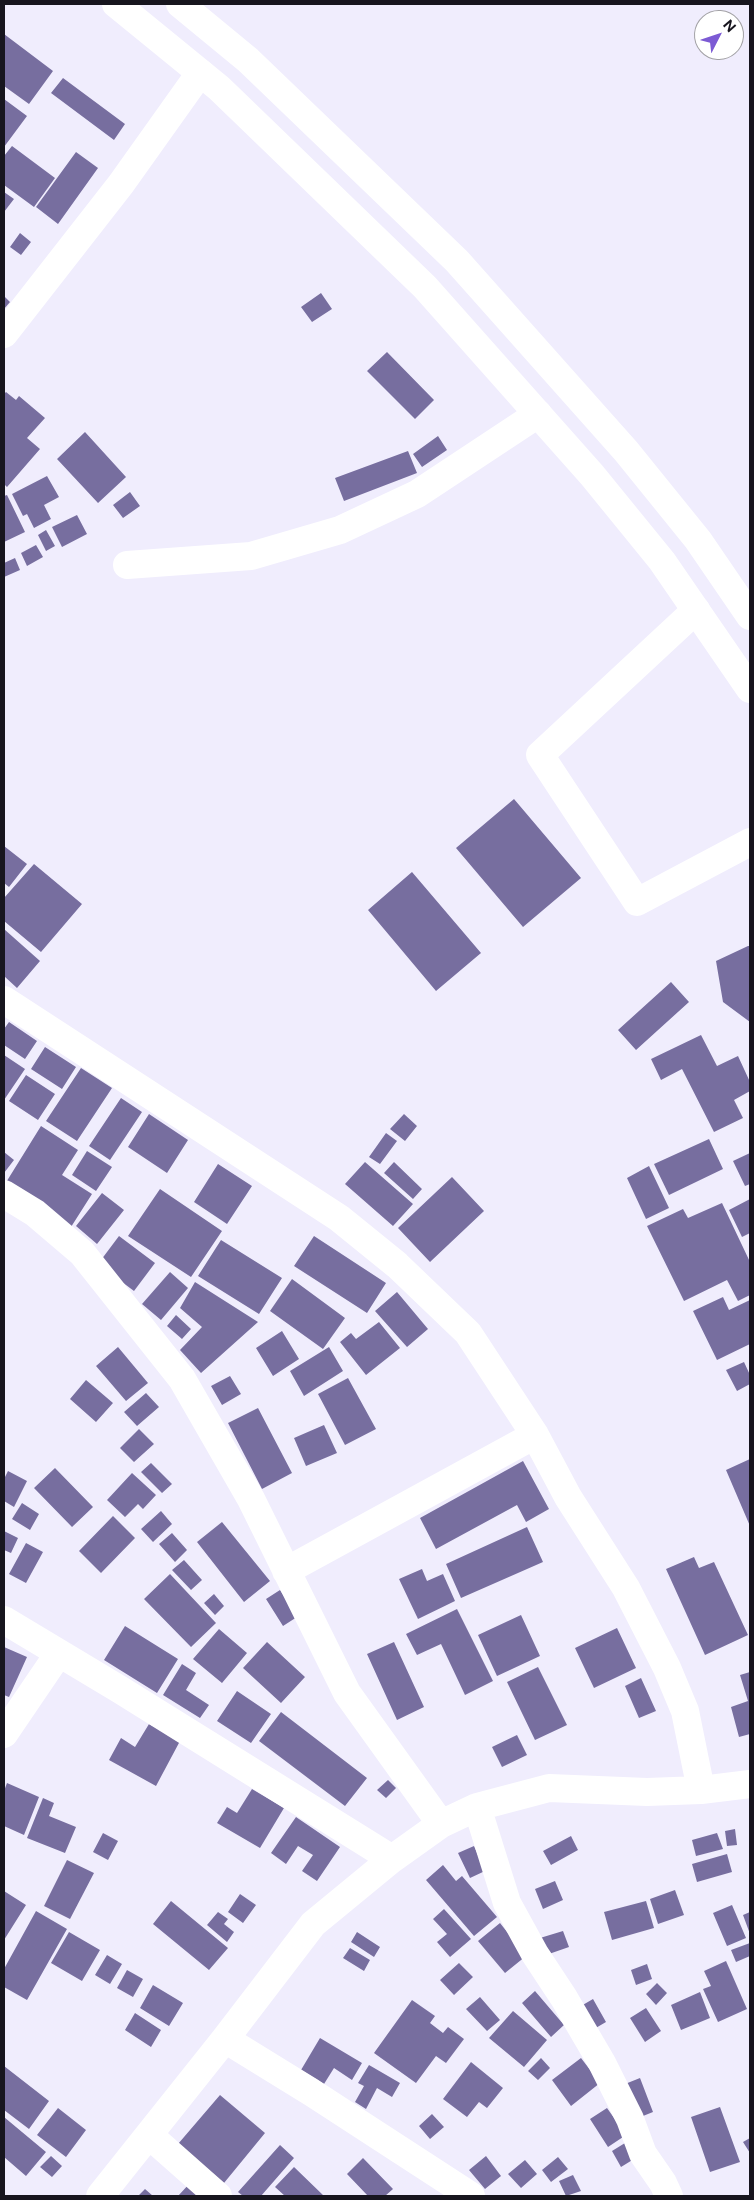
<!DOCTYPE html>
<html>
<head>
<meta charset="utf-8">
<style>
	body { margin:0 }
	#map { position:relative; width:754px; height:2200px; overflow:hidden; background:#f0edfd; font-family:"Public Sans",sans-serif }
	canvas { display:block }
	.frame { position:absolute; inset:0; border:5px solid #17151e; pointer-events:none }
	.north { position:absolute; left:694px; top:10px; width:50px; height:50px; box-sizing:border-box; background:#fff; border:1px solid #a2a1a5; border-radius:50%; rotate:49deg; font-size:14px; font-weight:700; line-height:20px; text-align:center; color:#17151e }
	.north::after { content:''; display:block; margin:auto; width:18px; height:22px; background:#7c5ad4; clip-path:polygon(50% 0,100% 100%,50% 72%,0 100%) }
</style>
</head>
<body>
<div id="map">
<canvas width="754" height="2200"></canvas>
<div class="frame"></div>
<div class="north">N</div>
</div>
<script>
const c = document.querySelector('canvas').getContext('2d');
c.lineJoin = 'round';
function fill(path, color) {
  c.fillStyle = color;
  c.fill(path, 'evenodd');
}
function toPath(rows) {
  const path = new Path2D();
  for (const r of rows) {
    path.moveTo(r[0], r[1]);
    for (let i = 2; i < r.length; i += 2) path.lineTo(r[i], r[i + 1]);
  }
  return path;
}
function stroke(path, color, width, dash) {
  c.strokeStyle = color;
  c.lineWidth = width;
  c.lineCap = dash ? 'butt' : 'round';
  c.setLineDash(dash || []);
  c.stroke(path);
}
fill(toPath([
	[4,34,53,71,29,104,4,86],
	[63,78,125,124,114,140,51,93],
	[4,99,27,116,4,147],
	[12,146,55,178,34,207,4,185,4,156],
	[76,152,98,168,58,224,36,207],
	[4,192,14,199,4,212],
	[20,233,31,242,21,255,10,247],
	[321,293,332,309,312,322,301,307],
	[4,296,10,302,4,309],
	[387,352,434,400,415,419,367,371],
	[6,392,16,400,19,396,45,418,27,438,40,449,7,487,4,484,4,394],
	[85,432,126,477,98,503,57,459],
	[438,436,447,450,422,467,413,454],
	[408,451,417,473,344,501,335,478],
	[47,476,59,497,44,505,51,519,34,528,27,514,23,516,12,494],
	[130,492,140,506,123,518,113,505],
	[7,495,25,532,4,542,4,496],
	[77,515,87,534,62,547,52,527],
	[46,530,55,546,46,551,38,535],
	[36,545,43,557,27,566,21,553],
	[15,558,20,570,4,577,4,563],
	[514,799,581,878,523,927,456,848],
	[4,846,27,864,9,887,4,883],
	[34,864,82,904,41,952,4,921,4,898],
	[412,872,481,953,436,991,368,910],
	[4,929,40,961,17,988,4,976],
	[748,946,750,946,750,1022,723,1002,716,961],
	[671,982,689,1002,636,1050,618,1030],
	[9,1022,37,1041,25,1059,4,1045,4,1029],
	[701,1035,717,1066,738,1056,750,1082,750,1091,734,1100,743,1118,714,1132,682,1069,661,1080,651,1059],
	[45,1047,76,1067,62,1089,31,1069],
	[4,1055,25,1069,4,1100],
	[81,1068,112,1088,77,1141,46,1121],
	[26,1075,55,1094,38,1120,9,1101],
	[121,1098,142,1112,110,1160,89,1146],
	[149,1114,188,1140,167,1173,128,1147],
	[404,1114,417,1126,405,1141,390,1129],
	[41,1126,78,1150,62,1175,92,1194,71,1227,5,1184],
	[386,1133,397,1141,380,1164,369,1157],
	[709,1139,723,1169,669,1195,654,1164],
	[87,1151,112,1167,96,1191,72,1175],
	[4,1152,14,1160,4,1173],
	[750,1153,750,1184,745,1186,733,1161],
	[365,1162,413,1204,393,1226,345,1184],
	[394,1162,422,1189,413,1199,384,1173],
	[218,1164,252,1186,227,1224,194,1202],
	[649,1166,669,1208,646,1219,627,1178],
	[452,1177,484,1211,430,1262,398,1228],
	[160,1189,222,1231,191,1277,128,1236],
	[102,1193,124,1210,97,1244,76,1226],
	[750,1199,750,1233,742,1237,729,1210],
	[722,1203,750,1262,750,1295,738,1301,727,1280,684,1301,647,1226,683,1209,688,1218],
	[119,1236,155,1263,134,1291,98,1264],
	[314,1236,386,1283,367,1313,294,1266],
	[221,1240,282,1278,259,1314,198,1276],
	[170,1272,188,1288,161,1320,142,1304],
	[292,1279,345,1318,323,1349,270,1311],
	[195,1282,258,1322,201,1373,180,1350,202,1327,180,1308],
	[397,1292,428,1329,407,1347,375,1311],
	[723,1297,729,1310,750,1300,750,1344,717,1360,693,1311],
	[176,1315,191,1329,182,1339,167,1326],
	[379,1322,400,1348,366,1375,340,1342,351,1333,356,1339],
	[282,1331,299,1359,273,1376,256,1348],
	[118,1347,148,1383,126,1401,96,1366],
	[329,1347,343,1371,304,1396,290,1371],
	[744,1362,750,1375,750,1384,737,1391,726,1370],
	[230,1376,241,1394,222,1405,211,1386],
	[348,1378,376,1429,345,1445,318,1394],
	[86,1380,113,1403,96,1422,70,1399],
	[146,1393,159,1407,137,1426,124,1412],
	[258,1408,292,1473,262,1489,228,1423],
	[324,1425,337,1453,306,1466,294,1438],
	[139,1429,154,1444,134,1462,120,1448],
	[750,1459,750,1526,726,1470],
	[523,1461,549,1509,526,1522,517,1505,436,1549,420,1518],
	[151,1463,172,1484,162,1493,141,1472],
	[55,1468,93,1507,72,1527,34,1488],
	[8,1471,27,1481,14,1507,4,1501,4,1479],
	[132,1473,156,1495,143,1509,138,1504,125,1517,107,1500],
	[22,1503,39,1514,30,1530,12,1519],
	[161,1511,172,1524,153,1542,141,1529],
	[113,1516,135,1538,101,1573,79,1551],
	[222,1522,270,1581,244,1602,197,1542],
	[527,1527,543,1562,461,1598,446,1564],
	[4,1531,18,1538,11,1553,4,1550],
	[172,1533,187,1550,175,1562,159,1544],
	[26,1543,43,1552,26,1583,9,1574],
	[694,1557,699,1568,714,1562,748,1635,705,1655,666,1569],
	[184,1560,202,1580,191,1590,172,1570],
	[422,1569,427,1581,443,1574,455,1601,418,1619,399,1579],
	[170,1574,216,1623,191,1647,144,1599],
	[280,1590,297,1617,283,1626,266,1599],
	[214,1594,224,1606,215,1615,204,1603],
	[457,1609,493,1681,465,1695,441,1644,417,1655,406,1634],
	[521,1615,540,1656,497,1676,478,1635],
	[125,1626,178,1659,157,1693,104,1660],
	[617,1628,636,1668,594,1688,575,1648],
	[219,1629,247,1653,222,1683,193,1659],
	[267,1642,305,1677,281,1703,243,1668],
	[394,1642,424,1707,397,1720,367,1654],
	[4,1647,27,1657,9,1697,4,1695],
	[182,1664,196,1673,186,1690,209,1705,200,1718,163,1695],
	[538,1667,567,1725,535,1740,507,1682],
	[750,1672,750,1734,739,1737,731,1707,748,1701,740,1675],
	[641,1678,656,1711,639,1718,625,1686],
	[237,1691,271,1714,251,1743,217,1721],
	[281,1712,367,1778,345,1806,259,1741],
	[149,1724,180,1741,156,1786,109,1760,121,1738,135,1747],
	[517,1735,527,1755,502,1767,492,1747],
	[388,1780,396,1788,386,1798,377,1790],
	[7,1783,39,1797,24,1835,4,1826,4,1791],
	[252,1789,284,1808,260,1848,217,1823,227,1807,237,1813],
	[43,1798,54,1803,49,1816,76,1827,65,1853,27,1838],
	[296,1817,340,1847,317,1881,302,1871,313,1855,298,1846,286,1864,271,1853],
	[735,1829,737,1845,727,1846,725,1831],
	[103,1833,118,1841,108,1860,93,1852],
	[717,1833,723,1849,696,1856,692,1840],
	[571,1836,578,1850,551,1865,543,1851],
	[474,1846,485,1871,470,1878,458,1853],
	[727,1854,732,1872,697,1882,692,1864],
	[67,1860,94,1873,70,1919,44,1906],
	[443,1865,456,1881,462,1876,497,1917,474,1936,426,1880],
	[555,1881,563,1900,543,1909,535,1889],
	[675,1890,684,1915,658,1924,650,1899],
	[4,1891,26,1905,4,1940],
	[240,1894,256,1905,243,1923,228,1912],
	[171,1901,228,1948,209,1970,153,1924],
	[646,1901,654,1928,612,1940,604,1912],
	[732,1905,746,1938,727,1946,713,1913],
	[444,1909,471,1939,450,1957,437,1942,447,1934,433,1919],
	[36,1911,67,1929,27,2000,4,1987,4,1969],
	[218,1912,228,1919,224,1924,234,1932,227,1942,207,1925],
	[750,1912,750,1934,743,1915],
	[500,1923,526,1956,505,1973,478,1941],
	[563,1931,569,1947,546,1955,540,1938],
	[69,1932,100,1950,82,1981,51,1963],
	[357,1932,380,1947,374,1957,351,1942],
	[750,1943,750,1956,736,1962,731,1950],
	[350,1948,370,1960,364,1971,343,1958],
	[107,1955,122,1964,110,1984,95,1975],
	[726,1961,747,2009,718,2022,703,1989,711,1986,704,1971],
	[459,1963,473,1977,454,1995,440,1980],
	[647,1964,652,1979,636,1985,631,1970],
	[127,1970,143,1979,133,1997,117,1988],
	[657,1983,667,1993,656,2005,646,1994],
	[153,1985,183,2003,169,2026,140,2008],
	[535,1991,564,2025,551,2037,522,2003],
	[700,1992,710,2018,681,2030,671,2005],
	[480,1997,500,2020,487,2031,466,2009],
	[593,1999,606,2022,594,2029,581,2006],
	[412,2000,435,2016,430,2023,443,2033,448,2027,464,2039,446,2063,436,2056,416,2083,374,2053],
	[646,2008,661,2031,645,2042,630,2018],
	[513,2011,547,2040,524,2067,489,2038],
	[135,2013,161,2030,151,2047,125,2030],
	[320,2038,362,2063,352,2080,334,2068,324,2084,301,2070],
	[541,2058,550,2068,538,2080,528,2071],
	[581,2058,600,2083,571,2106,552,2080],
	[471,2062,503,2088,487,2108,479,2102,467,2117,443,2099],
	[369,2065,400,2083,392,2097,377,2088,366,2109,355,2102,364,2086,358,2083],
	[4,2066,49,2101,29,2129,4,2110],
	[640,2078,653,2112,638,2118,625,2084],
	[220,2095,265,2133,224,2183,178,2144],
	[720,2107,740,2162,710,2172,691,2117],
	[58,2108,86,2130,66,2157,37,2135],
	[607,2108,626,2135,608,2147,590,2119],
	[432,2114,444,2127,430,2139,419,2126],
	[4,2117,46,2152,26,2176,4,2157],
	[750,2138,750,2153,743,2142],
	[625,2143,634,2159,621,2167,612,2151],
	[280,2145,294,2158,261,2196,243,2196,238,2192],
	[51,2156,62,2166,52,2177,40,2167],
	[486,2156,501,2176,485,2189,469,2170],
	[558,2157,568,2169,551,2182,542,2170],
	[363,2158,393,2189,385,2196,368,2196,347,2174],
	[525,2160,537,2174,521,2188,508,2174],
	[294,2167,324,2196,285,2196,275,2187],
	[573,2175,581,2191,566,2196,559,2181],
	[190,2183,203,2196,178,2196],
	[145,2189,153,2196,138,2196]
]), '#776e9f');
stroke(toPath([
	[4,334,121,184,200,73],
	[127,565,251,556,340,530,417,494,538,414],
	[696,610,540,755,637,902,750,842],
	[4,1000,339,1218,397,1265,468,1333,535,1435,568,1497,626,1588,667,1668,685,1711,701,1790],
	[4,1194,35,1213,82,1253,182,1379,251,1499,347,1693,441,1824],
	[286,1571,535,1435],
	[4,1620,119,1689,392,1859],
	[4,1734,59,1653],
	[477,1807,507,1903,535,1954,564,1998,602,2063,630,2119,643,2154,663,2183,669,2196],
	[225,2039,311,2092,471,2196],
	[149,2135,218,2196],
	[100,2196,225,2039,313,1924,392,1859,441,1824,477,1807,549,1788,647,1792,701,1790,750,1784]
]), '#fff', 28);
stroke(toPath([
	[116,4,219,88,425,287,592,475,662,561,750,689],
	[180,4,248,60,457,261,626,451,698,540,750,616]
]), '#fff', 28);
</script>
</body>
</html>
